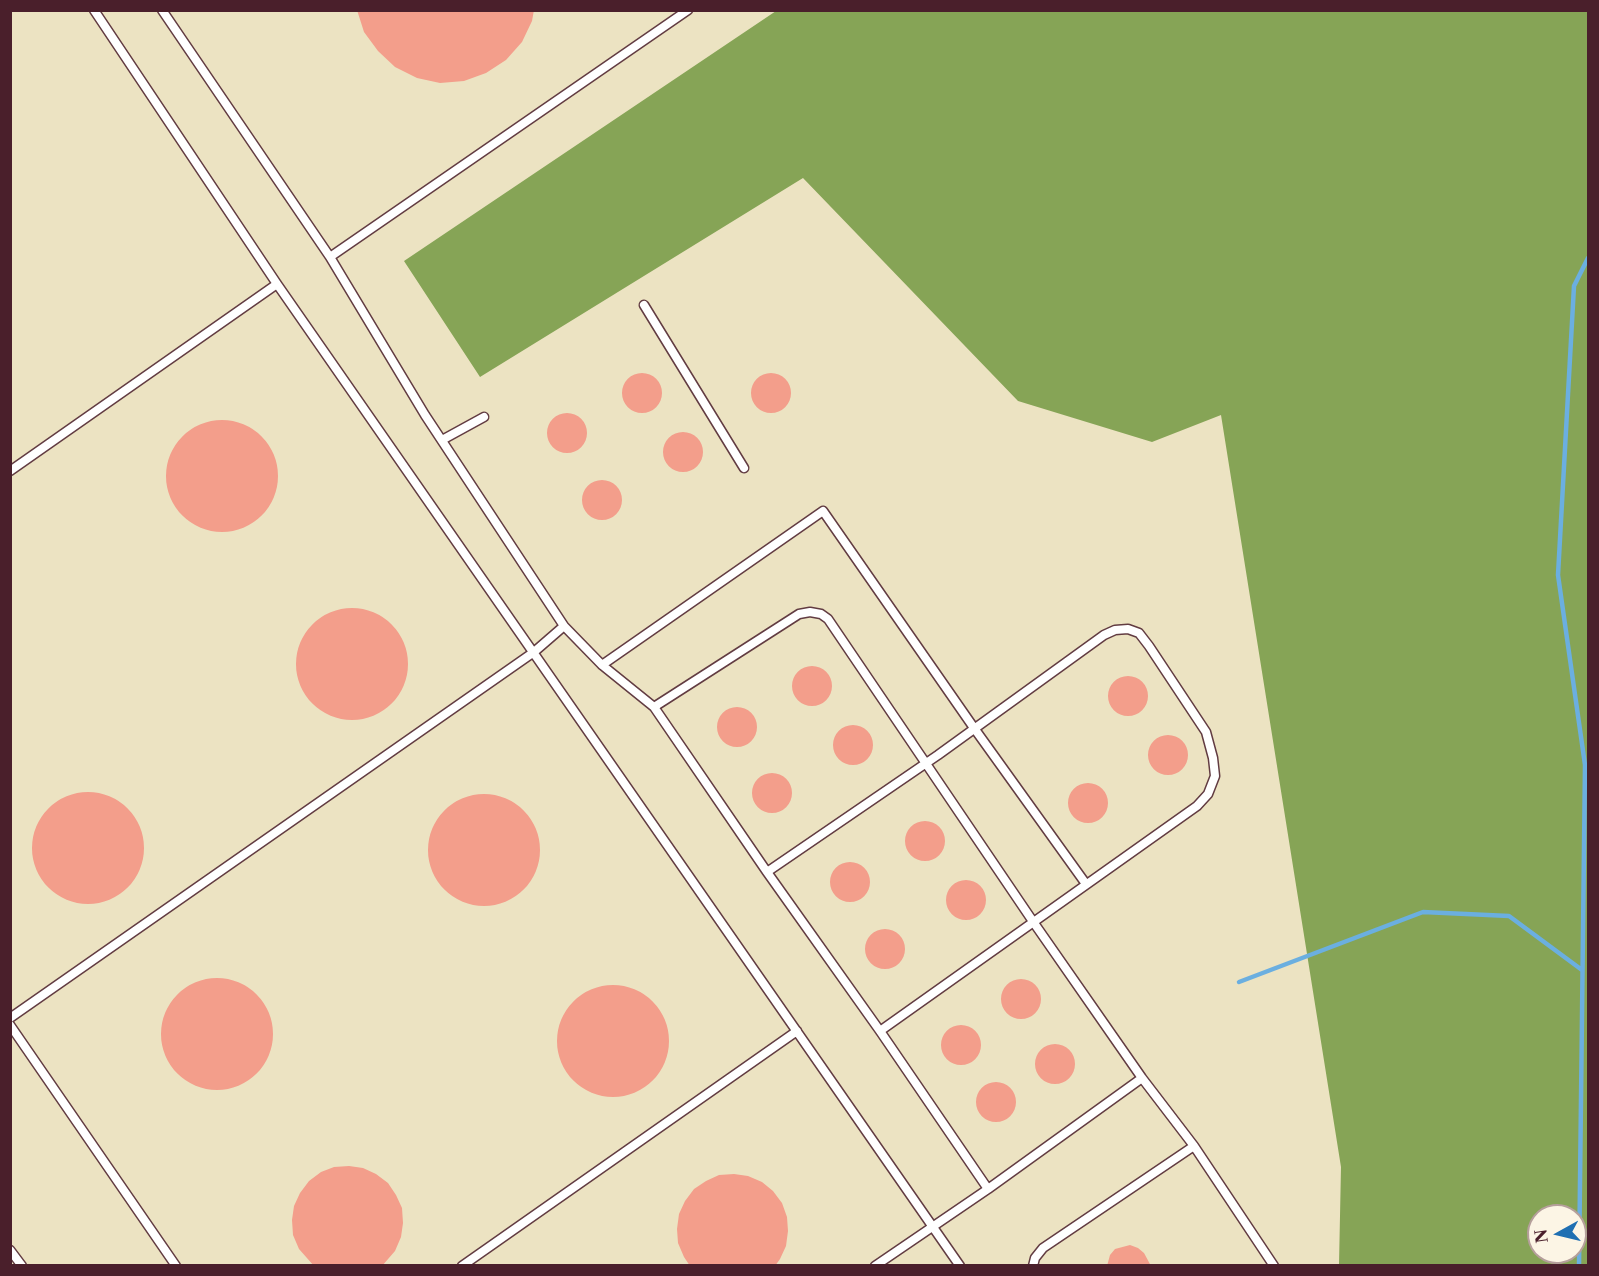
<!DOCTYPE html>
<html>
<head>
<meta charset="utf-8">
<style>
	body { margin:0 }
	#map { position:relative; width:1599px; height:1276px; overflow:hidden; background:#ece3c2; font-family:"Libre Caslon Text",serif }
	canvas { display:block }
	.frame { position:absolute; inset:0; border:12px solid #4a1f2b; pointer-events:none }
	.north { position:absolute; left:1527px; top:1204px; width:60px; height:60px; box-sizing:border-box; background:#fcf5e5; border:2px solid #b59f9b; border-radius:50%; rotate:262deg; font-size:16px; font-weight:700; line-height:24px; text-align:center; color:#4a1f2b }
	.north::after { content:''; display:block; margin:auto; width:21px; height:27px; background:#1f6fb2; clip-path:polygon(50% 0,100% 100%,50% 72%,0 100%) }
</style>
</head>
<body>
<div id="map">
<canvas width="1599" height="1276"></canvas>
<div class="frame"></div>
<div class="north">N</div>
</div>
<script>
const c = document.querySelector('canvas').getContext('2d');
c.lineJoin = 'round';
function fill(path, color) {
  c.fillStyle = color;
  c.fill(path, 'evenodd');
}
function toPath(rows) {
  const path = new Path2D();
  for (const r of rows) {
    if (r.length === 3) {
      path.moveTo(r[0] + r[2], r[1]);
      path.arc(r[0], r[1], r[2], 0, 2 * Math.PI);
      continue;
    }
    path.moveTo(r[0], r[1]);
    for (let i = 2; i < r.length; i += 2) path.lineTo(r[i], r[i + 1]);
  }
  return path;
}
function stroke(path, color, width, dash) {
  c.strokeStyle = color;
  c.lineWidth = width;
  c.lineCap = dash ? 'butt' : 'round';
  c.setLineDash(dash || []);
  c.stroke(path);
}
fill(toPath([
	[776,11,1588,11,1588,1265,1339,1265,1341,1167,1221,415,1152,442,1018,401,803,178,480,377,404,261],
	[1539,1216,1575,1216,1575,1252,1539,1252]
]), '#86a456');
stroke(toPath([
	[1239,982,1423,912,1509,916,1582,970],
	[1579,1266,1585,765,1558,575,1574,286,1588,258]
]), '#6bafe0', 4.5);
fill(toPath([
	[357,10,534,10,532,21,522,42,506,60,486,73,464,81,440,83,417,78,395,67,378,51,364,32],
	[771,393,20],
	[642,393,20],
	[567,433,20],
	[222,476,56],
	[683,452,20],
	[602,500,20],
	[352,664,56],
	[812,686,20],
	[1128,696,20],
	[737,727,20],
	[853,745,20],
	[1168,755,20],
	[772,793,20],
	[1088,803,20],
	[88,848,56],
	[484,850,56],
	[925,841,20],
	[850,882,20],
	[966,900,20],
	[885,949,20],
	[217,1034,56],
	[1021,999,20],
	[613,1041,56],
	[961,1045,20],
	[1055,1064,20],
	[996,1102,20],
	[349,1166,363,1168,376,1174,388,1183,396,1195,402,1208,403,1223,401,1237,395,1251,382,1266,314,1266,299,1249,293,1235,292,1220,294,1206,300,1193,309,1181,321,1172,334,1167],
	[734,1174,748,1176,762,1182,773,1191,782,1203,787,1217,788,1231,786,1246,780,1259,775,1266,690,1266,684,1257,678,1243,677,1229,679,1214,685,1201,694,1189,706,1181,719,1175],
	[1130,1245,1138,1248,1144,1253,1151,1266,1107,1266,1110,1255,1115,1249]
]), '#f39e8b');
const service = toPath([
	[94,10,277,284,960,1266],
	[162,10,330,257,425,415,564,626,602,665,654,707],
	[330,257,688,10],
	[644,305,744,468],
	[442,440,484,417],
	[10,471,277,284],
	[602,665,823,511,974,728,1086,884],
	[767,872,938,755,1104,635,1115,630,1128,629,1139,633,1149,646,1206,732,1213,758,1215,776,1208,794,1197,806,880,1031],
	[10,1018,534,652,564,626],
	[10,1025,176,1266],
	[988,1189,880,1031,767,872,654,707,799,614,810,612,821,614,828,619,1034,923,1142,1078,1194,1146,1274,1266],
	[10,1250,22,1266],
	[462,1266,797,1031],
	[875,1266,988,1189,1142,1078],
	[1033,1266,1035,1258,1043,1248,1194,1146]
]);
stroke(service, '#623c42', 11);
stroke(service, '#fff', 8);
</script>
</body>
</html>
